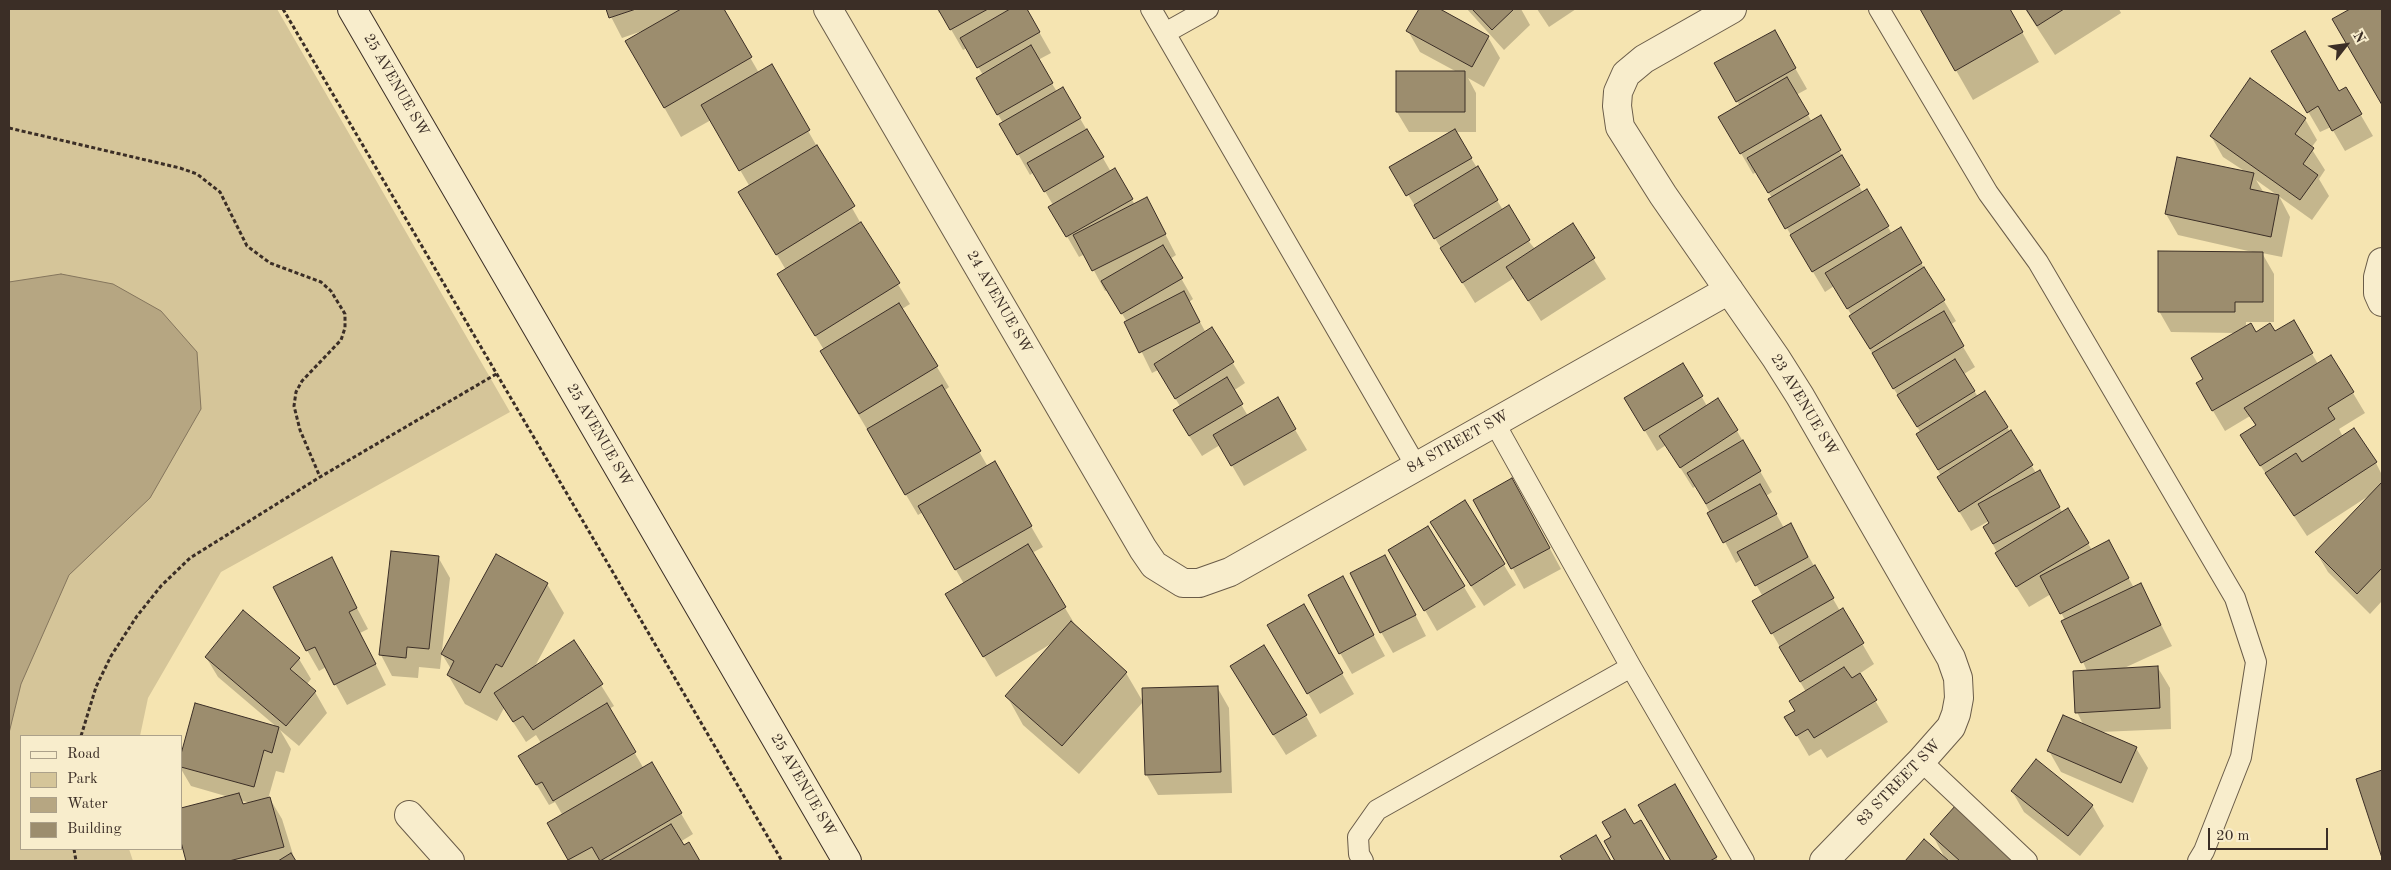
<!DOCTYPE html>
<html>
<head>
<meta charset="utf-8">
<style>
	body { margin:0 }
	#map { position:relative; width:2391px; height:870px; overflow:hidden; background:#f5e4b1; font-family:"Old Standard TT",serif }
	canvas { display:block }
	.frame { position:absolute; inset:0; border:10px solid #3b2e26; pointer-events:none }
	.legend { position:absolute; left:20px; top:735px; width:162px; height:115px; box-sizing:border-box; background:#f8edcc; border:1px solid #aca18a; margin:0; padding:6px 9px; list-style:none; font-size:15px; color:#3b2e26 }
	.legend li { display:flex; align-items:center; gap:10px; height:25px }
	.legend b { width:25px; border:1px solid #aca18a }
	.north { position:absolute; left:2321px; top:20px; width:50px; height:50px; -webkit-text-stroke:4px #f8edcc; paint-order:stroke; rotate:60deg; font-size:14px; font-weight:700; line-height:20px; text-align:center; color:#3b2e26 }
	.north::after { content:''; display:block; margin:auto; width:18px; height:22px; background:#3b2e26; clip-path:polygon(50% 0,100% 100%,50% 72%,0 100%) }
	.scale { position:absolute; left:2208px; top:828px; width:120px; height:22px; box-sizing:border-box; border:2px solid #3b2e26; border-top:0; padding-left:6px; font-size:15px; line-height:18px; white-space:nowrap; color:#3b2e26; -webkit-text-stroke:4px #f8edcc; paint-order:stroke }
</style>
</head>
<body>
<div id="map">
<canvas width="2391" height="870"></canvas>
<div class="frame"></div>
<ul class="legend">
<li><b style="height:6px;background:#f8edcc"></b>Road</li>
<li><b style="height:14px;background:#d5c599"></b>Park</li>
<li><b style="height:14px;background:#b6a682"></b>Water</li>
<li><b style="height:14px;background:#9c8d6e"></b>Building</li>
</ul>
<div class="north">N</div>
<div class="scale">20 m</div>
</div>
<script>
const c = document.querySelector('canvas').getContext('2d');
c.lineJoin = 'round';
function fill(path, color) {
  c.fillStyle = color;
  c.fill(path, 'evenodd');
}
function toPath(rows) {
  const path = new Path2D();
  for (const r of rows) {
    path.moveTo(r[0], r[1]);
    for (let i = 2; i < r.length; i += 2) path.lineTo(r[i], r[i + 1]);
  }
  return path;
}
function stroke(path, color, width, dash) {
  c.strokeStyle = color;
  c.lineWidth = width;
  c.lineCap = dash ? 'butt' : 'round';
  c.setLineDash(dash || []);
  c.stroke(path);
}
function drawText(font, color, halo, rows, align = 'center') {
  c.font = font + ' "Old Standard TT",serif';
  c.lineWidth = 4;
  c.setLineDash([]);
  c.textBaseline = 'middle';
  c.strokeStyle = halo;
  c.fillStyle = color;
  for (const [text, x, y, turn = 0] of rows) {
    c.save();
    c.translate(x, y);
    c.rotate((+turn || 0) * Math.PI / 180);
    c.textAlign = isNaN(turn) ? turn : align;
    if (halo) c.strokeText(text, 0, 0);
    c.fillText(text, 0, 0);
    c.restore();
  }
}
fill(toPath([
	[9,9,277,9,510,412,221,572,148,698,140,736,21,736,21,849,129,849,133,861,9,861]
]), '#d5c599');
const water = toPath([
	[61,274,113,284,161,311,197,352,201,409,150,498,69,575,21,684,9,733,9,282,61,274]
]);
fill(water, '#b6a682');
stroke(water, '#85765d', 1);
fill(toPath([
	[607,9,722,9,759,73,771,66,864,229,910,304,902,309,949,387,944,391,988,467,994,463,1043,547,1032,553,1077,628,1126,673,1143,702,1079,774,1023,725,1007,696,1054,642,996,677,959,615,964,584,923,512,918,515,833,372,824,350,791,295,786,270,752,213,750,187,711,120,681,137,627,42,642,31,622,38],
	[937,9,1026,9,1051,53,1038,60,1057,92,1063,89,1111,172,1115,170,1135,205,1158,220,1176,255,1170,259,1193,299,1189,302,1206,333,1212,329,1245,383,1233,391,1248,416,1277,399,1307,450,1244,486,1220,445,1202,456,1186,431,1180,406,1158,370,1152,373,1127,322,1108,290,1105,291,1085,254,1079,257,1050,207,1053,205,1034,172,1030,175,1001,124,1003,123,977,78,983,75,967,48,963,50,941,12,939,13],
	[1420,9,1437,9,1488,37,1500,58,1484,87,1468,78,1476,93,1476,132,1455,132,1503,210,1535,249,1572,225,1606,279,1541,321,1514,278,1475,303,1391,167,1452,132,1409,132,1397,112,1457,72,1420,52,1408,31],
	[1467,9,1521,9,1530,25,1504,50],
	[1537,9,1576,9,1549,27],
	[1921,9,2009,9,2039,62,1973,100],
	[2025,9,2119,9,2121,13,2055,55],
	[2352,9,2382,9,2382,103,2333,20],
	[1774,31,1807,89,1796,95,1812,122,1820,117,1863,193,1867,191,1892,234,1900,228,1956,321,1950,325,1975,367,1964,374,1978,397,2011,432,2036,473,2039,472,2062,512,2067,509,2092,550,2109,542,2134,588,2141,585,2172,646,2122,669,2158,668,2170,688,2171,729,2100,732,2136,748,2148,768,2133,803,2061,772,2049,751,2084,726,2077,712,2087,671,2065,620,2051,594,2029,607,2008,574,1984,527,1990,524,1989,521,1971,531,1951,498,1921,433,1862,337,1852,316,1834,286,1825,292,1770,200,1772,198,1756,172,1753,174,1720,117,1740,106,1716,64],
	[2273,51,2339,92,2345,88,2373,136,2345,151,2331,127,2320,132],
	[2305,119,2317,140,2311,148,2325,170,2319,179,2329,196,2312,220,2256,180,2264,193,2279,196,2290,217,2282,257,2262,253,2274,274,2274,322,2246,322,2246,327,2255,333,2274,333,2293,322,2318,364,2353,393,2365,413,2339,429,2343,437,2376,463,2382,475,2382,601,2370,614,2328,572,2316,552,2370,495,2307,536,2254,456,2256,427,2250,416,2225,431,2197,384,2205,379,2237,333,2171,332,2159,311,2257,253,2178,235,2166,214,2246,172,2223,157,2211,136],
	[1683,365,1707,406,1717,400,1737,431,1772,492,1766,496,1784,528,1802,545,1840,611,1842,609,1874,664,1859,674,1888,722,1827,758,1821,749,1809,756,1786,717,1796,711,1806,692,1754,602,1763,597,1742,559,1736,563,1696,486,1693,488,1666,445,1657,451,1638,419],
	[1475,500,1524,501,1561,569,1524,589],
	[1465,501,1516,585,1484,606,1443,543],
	[1428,527,1476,607,1437,631,1390,550],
	[438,557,450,578,440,669,419,667,418,678,392,676,381,655],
	[331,559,368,629,360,633,386,685,347,705,326,667,319,671,307,650],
	[1396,577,1426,636,1393,653,1381,632],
	[547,584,564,613,534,668,574,642,614,706,609,709,644,769,652,764,693,834,680,842,683,847,688,844,699,861,571,861,549,824,563,816,555,802,549,805,532,777,541,743,536,735,526,742,504,708,497,721,465,704,448,675,451,669,442,654],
	[1354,599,1385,656,1352,674,1340,653],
	[1303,606,1354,694,1320,714,1269,626],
	[206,657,299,659,311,679,306,685,315,692,327,713,299,746,280,730,291,749,284,773,276,771,268,799,270,799,282,819,295,861,188,861,181,837,229,797,191,786,181,769,181,758,278,728,218,677],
	[242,801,252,803,245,805],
	[1217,687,1229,708,1232,793,1158,795,1146,774],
	[1243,687,1306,716,1317,736,1286,755],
	[2382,772,2382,854,2357,780],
	[1674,786,1718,861,1672,861,1640,805],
	[2012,791,2092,805,2104,826,2080,856,2024,812],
	[1932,834,2017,861,1907,861,1925,841,1946,860]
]), '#0003');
const building = toPath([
	[606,9,636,9,609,18,606,9],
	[681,9,724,9,752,57,664,108,625,41,681,9],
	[938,9,988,9,950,30,938,9],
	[1010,9,1027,9,1040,32,977,68,960,38,1010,9],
	[1419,9,1440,9,1489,36,1472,67,1406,31,1419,9],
	[1472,9,1514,9,1492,30,1472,9],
	[1920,9,2010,9,2023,32,1955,71,1920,9],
	[2026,9,2064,9,2037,26,2026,9],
	[2350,9,2382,9,2382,105,2332,19,2350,9],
	[1775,30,1796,68,1736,102,1714,63,1775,30],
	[2305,31,2339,91,2346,87,2362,114,2332,131,2318,106,2307,113,2271,51,2305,31],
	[1031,45,1053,83,997,115,976,78,1031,45],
	[772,64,810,130,739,171,701,105,772,64],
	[1396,71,1465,71,1465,112,1396,112,1396,71],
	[1787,77,1809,114,1740,154,1718,117,1787,77],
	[2250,78,2306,118,2295,134,2314,148,2303,164,2318,175,2300,200,2210,136,2250,78],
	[1063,87,1081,118,1017,155,999,124,1063,87],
	[1821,115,1841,150,1768,193,1747,158,1821,115],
	[1087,129,1104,157,1044,192,1027,163,1087,129],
	[1455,129,1472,158,1406,196,1389,167,1455,129],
	[817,145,855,206,776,255,738,192,817,145],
	[1842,155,1860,185,1785,229,1768,199,1842,155],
	[2177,157,2254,173,2250,189,2279,195,2271,237,2165,214,2177,157],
	[1478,166,1498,200,1434,239,1414,205,1478,166],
	[1115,168,1133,199,1066,237,1048,207,1115,168],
	[1867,189,1889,226,1812,272,1790,235,1867,189],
	[1147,197,1166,234,1092,271,1073,235,1147,197],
	[1509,205,1530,240,1462,283,1440,248,1509,205],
	[861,222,900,283,815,336,777,274,861,222],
	[1573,223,1595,258,1528,301,1506,267,1573,223],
	[1901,227,1922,263,1847,309,1825,273,1901,227],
	[1163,245,1183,278,1121,314,1101,281,1163,245],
	[2158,251,2263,252,2263,302,2235,302,2235,312,2158,312,2158,251],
	[1924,267,1945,300,1870,349,1849,316,1924,267],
	[1184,291,1200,322,1139,353,1124,322,1184,291],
	[899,303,938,366,859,414,820,351,899,303],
	[1944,311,1964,346,1893,389,1872,353,1944,311],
	[2294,320,2313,353,2212,411,2196,383,2203,379,2191,358,2251,323,2256,332,2270,323,2275,331,2294,320],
	[1212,327,1234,362,1175,399,1154,364,1212,327],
	[2331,355,2354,392,2328,408,2335,419,2260,466,2240,435,2256,425,2244,408,2331,355],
	[1955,359,1975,391,1917,427,1897,395,1955,359],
	[1683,363,1703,396,1644,431,1624,398,1683,363],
	[1227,377,1243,404,1189,436,1173,410,1227,377],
	[942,385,981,451,905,495,867,429,942,385],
	[1985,391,2008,427,1938,470,1916,434,1985,391],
	[1278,397,1296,429,1231,466,1213,435,1278,397],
	[1718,398,1738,430,1680,468,1659,436,1718,398],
	[2354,428,2377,462,2294,516,2265,473,2296,453,2302,462,2354,428],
	[2011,430,2033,465,1959,512,1937,477,2011,430],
	[1743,440,1761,471,1706,504,1687,473,1743,440],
	[995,461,1032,526,955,570,918,506,995,461],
	[2040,470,2060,507,1993,544,1983,527,1989,523,1978,504,2040,470],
	[1512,478,1550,548,1511,569,1473,500,1512,478],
	[2382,482,2382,568,2357,594,2315,552,2382,482],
	[1760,484,1777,514,1723,543,1707,513,1760,484],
	[1465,500,1505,564,1471,586,1430,522,1465,500],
	[2068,508,2089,543,2016,587,1995,553,2068,508],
	[1791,523,1808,557,1755,586,1737,552,1791,523],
	[1428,526,1465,586,1424,611,1388,550,1428,526],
	[2109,540,2129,578,2060,614,2040,576,2109,540],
	[1028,544,1066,607,983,657,945,594,1028,544],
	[391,551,439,556,429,649,407,647,406,658,379,655,391,551],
	[496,554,548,583,502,667,496,664,480,693,447,675,454,661,441,654,496,554],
	[1385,555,1416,615,1380,633,1350,573,1385,555],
	[332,557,357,608,349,612,376,664,334,685,315,647,306,651,273,587,332,557],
	[1815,565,1834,598,1771,634,1752,601,1815,565],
	[1343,576,1374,635,1339,654,1308,595,1343,576],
	[2141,583,2161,625,2081,663,2061,621,2141,583],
	[1304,604,1343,673,1307,694,1267,625,1304,604],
	[1843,608,1864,643,1800,682,1779,647,1843,608],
	[243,610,300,658,290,669,316,691,286,726,205,657,243,610],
	[1071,621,1127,672,1062,746,1005,696,1071,621],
	[574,640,603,684,533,730,523,716,513,722,494,693,574,640],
	[1264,645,1307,715,1273,735,1230,666,1264,645],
	[2158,666,2160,708,2075,713,2073,671,2158,666],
	[1844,667,1852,678,1860,673,1877,700,1814,738,1808,729,1796,736,1784,717,1795,711,1789,701,1844,667],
	[1218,686,1221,772,1145,775,1142,688,1218,686],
	[195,703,279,727,272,753,264,750,254,787,181,767,181,754,195,703],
	[607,703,636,752,553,801,542,782,536,785,518,756,607,703],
	[2063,715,2137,747,2121,783,2047,751,2063,715],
	[2036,759,2093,805,2068,836,2011,791,2036,759],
	[652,762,682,813,600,861,592,847,568,860,547,823,652,762],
	[2382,770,2382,858,2356,779,2382,770],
	[1675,784,1717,857,1710,861,1671,861,1638,805,1675,784],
	[239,793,243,804,270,797,284,847,229,861,186,861,181,842,181,808,239,793],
	[1956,805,2019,861,1960,861,1930,834,1956,805],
	[1625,809,1634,824,1641,820,1665,861,1615,861,1604,841,1611,837,1602,822,1625,809],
	[671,824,684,845,689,842,700,861,608,861,671,824],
	[1596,835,1611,861,1563,861,1560,856,1596,835],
	[1924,839,1949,861,1905,861,1924,839],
	[291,853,296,861,278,861,291,853]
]);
fill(building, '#9c8d6e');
stroke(building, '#3b2e26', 1);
const lane = toPath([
	[1151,9,1416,466],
	[1879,9,1988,193,2038,262,2235,598,2256,662,2241,757,2204,851,2198,861],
	[1165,33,1208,9],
	[1494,422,1631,667,1744,861],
	[1921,761,2027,861],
	[1363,861,1359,854,1358,837,1377,810,1631,667]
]);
const street = toPath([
	[828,9,1143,549,1154,565,1183,583,1199,583,1230,572,1729,290],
	[1732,9,1644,59,1626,74,1618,92,1617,106,1620,127,1663,195,1776,358,1800,396,1951,658,1958,678,1959,698,1956,714,1951,727,1921,761,1824,861],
	[2382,262,2378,277,2378,293,2382,302],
	[409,815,450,861]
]);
const secondary = toPath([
	[352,9,847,861]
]);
stroke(lane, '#6a5c49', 22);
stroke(street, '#6a5c49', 30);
stroke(secondary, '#3b2e26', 30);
stroke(toPath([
	[283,9,782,861],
	[9,128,180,168,197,174,220,192,247,246,270,263,321,282,331,291,345,314,345,328,341,340,302,381,296,392,294,406,300,430,320,477],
	[81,736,96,687,111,656,137,616,161,586,190,558,320,477,498,373],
	[74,849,76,861]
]), '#3b2e26', 3, [4, 2.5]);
stroke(lane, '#f8edcc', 20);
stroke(street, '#f8edcc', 28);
stroke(secondary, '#f8edcc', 28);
drawText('15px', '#3b2e26', '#f8edcc', [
	["25 AVENUE SW",396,85,60],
	["24 AVENUE SW",999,302,60],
	["23 AVENUE SW",1804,405,59],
	["25 AVENUE SW",599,435,60],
	["84 STREET SW",1458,442,-29],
	["83 STREET SW",1899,783,-46],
	["25 AVENUE SW",803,785,60]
]);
</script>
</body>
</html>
